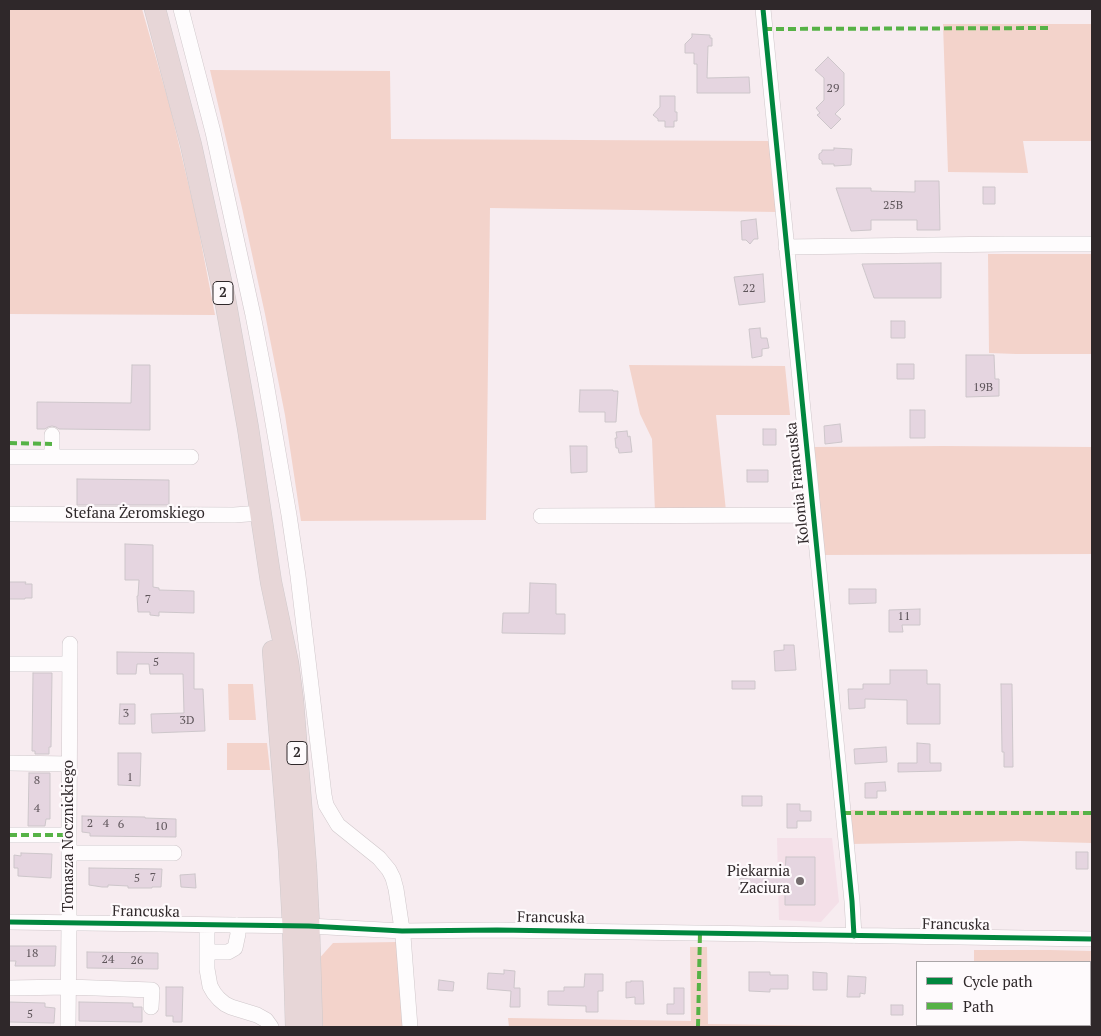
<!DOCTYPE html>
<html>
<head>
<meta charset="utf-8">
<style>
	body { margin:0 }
	#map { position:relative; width:1101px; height:1036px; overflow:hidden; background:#f7ecf0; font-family:"PT Serif",serif }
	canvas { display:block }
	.frame { position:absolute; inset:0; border:10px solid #2f282a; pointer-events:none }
	.legend { position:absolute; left:916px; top:961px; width:175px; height:65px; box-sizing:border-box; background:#fefafc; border:1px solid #aba6a8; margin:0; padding:6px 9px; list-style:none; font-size:15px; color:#2f282a }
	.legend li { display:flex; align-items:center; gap:10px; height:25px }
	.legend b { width:25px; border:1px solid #aba6a8 }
</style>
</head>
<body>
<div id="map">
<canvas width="1101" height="1036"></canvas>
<div class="frame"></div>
<ul class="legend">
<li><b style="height:6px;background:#00873e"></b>Cycle path</li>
<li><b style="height:6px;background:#56b246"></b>Path</li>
</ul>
</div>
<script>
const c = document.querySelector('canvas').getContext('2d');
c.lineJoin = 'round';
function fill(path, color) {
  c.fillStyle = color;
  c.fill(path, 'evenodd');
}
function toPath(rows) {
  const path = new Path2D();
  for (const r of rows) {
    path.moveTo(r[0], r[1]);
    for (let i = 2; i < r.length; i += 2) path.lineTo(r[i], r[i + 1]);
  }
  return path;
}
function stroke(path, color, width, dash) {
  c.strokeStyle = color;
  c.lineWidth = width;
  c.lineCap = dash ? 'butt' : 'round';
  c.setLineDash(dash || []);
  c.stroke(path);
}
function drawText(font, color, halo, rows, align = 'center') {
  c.font = font + ' "PT Serif",serif';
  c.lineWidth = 4.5;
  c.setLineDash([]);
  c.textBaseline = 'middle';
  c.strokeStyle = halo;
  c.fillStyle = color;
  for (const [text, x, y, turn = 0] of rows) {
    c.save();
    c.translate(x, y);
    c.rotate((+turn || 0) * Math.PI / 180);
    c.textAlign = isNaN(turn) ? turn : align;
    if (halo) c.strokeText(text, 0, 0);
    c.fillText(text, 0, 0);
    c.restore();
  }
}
fill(toPath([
	[777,838,832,838,839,902,821,922,779,920]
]), '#f4e0e8');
fill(toPath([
	[9,9,142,9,170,107,196,216,215,315,9,314],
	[943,24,1092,24,1092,141,1023,141,1028,173,948,172],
	[210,70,390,71,391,139,770,141,778,212,490,208,486,520,301,521,285,415,265,314,242,208],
	[988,254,1092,254,1092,354,1016,354,989,353],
	[629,365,785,366,790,415,716,415,726,511,655,512,652,439,640,414],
	[942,446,1092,447,1092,554,822,555,812,447],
	[228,684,253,684,256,720,229,720],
	[227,743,267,743,270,770,227,770],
	[847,810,1092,811,1092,843,1020,841,851,844],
	[398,942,406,1027,317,1027,316,962,333,943],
	[690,947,707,947,708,1024,901,1027,509,1027,508,1018,691,1021],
	[974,950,1050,950,1092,951,1092,1027,976,1027,976,1025,1090,1025,1090,962,974,962]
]), '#f3d3cb');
const building = toPath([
	[692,34,710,35,710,38,712,38,712,46,708,46,707,78,749,77,750,93,697,93,697,64,694,64,694,53,685,53,685,44,692,37,692,34],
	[828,57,844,73,844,105,835,114,841,119,831,129,817,115,820,113,816,108,824,100,824,78,815,70,828,57],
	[660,96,675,96,675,112,677,112,677,121,674,121,674,127,665,127,665,121,658,121,658,119,653,115,660,107,660,96],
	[834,148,852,149,851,165,834,166,834,164,822,164,822,161,819,159,819,154,822,152,822,150,834,150,834,148],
	[915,181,939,181,940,230,917,230,917,220,871,220,871,230,851,231,836,188,871,188,871,191,915,192,915,181],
	[983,187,995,187,995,204,983,204,983,187],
	[756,219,758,239,754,239,750,244,746,240,742,240,741,221,756,219],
	[941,263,941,298,874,298,862,264,941,263],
	[763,274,765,302,739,305,734,277,763,274],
	[891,321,905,321,905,338,891,338,891,321],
	[760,328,761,338,767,338,769,348,762,349,762,356,752,358,749,329,760,328],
	[966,355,994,355,995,379,999,379,999,396,966,397,966,355],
	[897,364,914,364,914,379,897,379,897,364],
	[132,365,150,365,150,430,59,429,56,427,52,426,48,427,45,429,37,429,37,402,131,403,132,365],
	[580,390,613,390,613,391,618,391,616,422,605,422,605,412,579,412,580,390],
	[910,410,925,410,925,438,910,438,910,410],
	[840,424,842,442,825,444,824,426,840,424],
	[763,429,776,429,776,445,763,445,763,429],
	[627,431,628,437,630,436,632,452,619,453,618,448,616,448,615,438,617,438,616,432,627,431],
	[570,446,587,446,587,472,571,473,570,446],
	[747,470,768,470,768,482,747,482,747,470],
	[77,479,169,480,169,505,77,505,77,479],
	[125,544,153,545,153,587,159,588,159,590,194,591,194,613,159,612,159,616,150,615,150,612,138,612,137,596,138,596,139,580,125,580,125,544],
	[9,582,26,582,25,584,32,584,32,598,25,598,25,599,9,599,9,582],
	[530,583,556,584,556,614,565,614,565,634,502,633,503,613,529,613,530,583],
	[849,589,876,589,876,603,849,604,849,589],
	[920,609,920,625,902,625,903,632,889,632,889,610,920,609],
	[784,645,794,645,796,670,775,671,774,651,784,650,784,645],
	[117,652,194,653,194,689,203,689,205,731,152,733,151,714,184,713,183,674,150,674,149,664,137,664,136,674,117,674,117,652],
	[890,670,927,670,927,684,940,684,940,724,907,724,907,700,865,699,865,708,849,709,848,689,863,689,863,684,890,684,890,670],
	[33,673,52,673,51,747,49,747,49,754,35,754,35,751,32,751,33,673],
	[732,681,755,681,755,689,732,689,732,681],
	[1001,684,1012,684,1013,767,1004,767,1004,752,1002,752,1001,684],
	[120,704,135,704,135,724,119,724,120,704],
	[917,743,930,744,930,763,941,763,941,771,898,772,898,763,917,763,917,743],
	[886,747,887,762,855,764,854,749,886,747],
	[118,753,141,753,140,786,118,785,118,753],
	[29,773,50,773,50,819,46,819,45,826,28,826,29,773],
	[885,782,886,791,877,791,877,798,865,798,865,783,885,782],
	[742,796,762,796,762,806,742,806,742,796],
	[787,804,800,804,800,811,811,811,811,821,797,821,797,828,787,828,787,804],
	[82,816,145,817,145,818,176,819,176,837,90,836,90,833,82,832,82,816],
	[1076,852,1088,852,1088,869,1076,869,1076,852],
	[21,853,52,854,51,878,18,876,18,868,14,868,14,855,21,856,21,853],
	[786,857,815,857,815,905,785,905,785,889,739,890,740,878,751,878,751,872,765,871,767,873,785,873,786,857],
	[89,868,162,869,161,887,152,887,152,888,128,888,128,886,108,885,108,887,102,887,89,885,89,868],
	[195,874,196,888,181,887,180,875,195,874],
	[9,946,56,946,55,966,15,966,16,961,9,961,9,946],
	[87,952,158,953,158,969,87,968,87,952],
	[504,970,515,971,514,988,520,988,520,1007,510,1007,511,991,487,989,488,973,504,974,504,970],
	[749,972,770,972,770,975,788,975,788,989,770,989,770,992,749,991,749,972],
	[813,972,827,973,827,990,813,990,813,972],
	[585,974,603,974,603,991,598,991,598,1012,586,1012,586,1006,548,1005,548,991,564,991,564,987,584,987,585,974],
	[848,976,866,977,865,994,860,993,860,997,847,997,848,976],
	[439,980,454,982,453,991,438,990,439,980],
	[631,981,643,981,644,1004,635,1004,635,997,626,998,626,982,631,982,631,981],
	[166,987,183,987,182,1022,173,1022,173,1016,166,1016,166,987],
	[674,988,684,988,684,1014,667,1014,667,1004,674,1004,674,988],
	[9,1002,45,1003,45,1007,55,1008,54,1023,9,1022,9,1002],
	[79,1002,133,1003,133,1007,142,1007,142,1022,79,1021,79,1002],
	[891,1005,903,1005,903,1015,891,1015,891,1005]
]);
fill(building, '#e5d5e0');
stroke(building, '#cdc6ca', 1);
const minor = toPath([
	[181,9,213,132,226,192,253,315,265,377,289,515,298,576,324,795,326,805,338,825,379,858,389,870,393,878,396,889,403,936,410,1027],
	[763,9,852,901,854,936],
	[786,247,1006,244,1092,244],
	[52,435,52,457],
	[9,457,191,457],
	[9,514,234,515,261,513],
	[541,516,813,515],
	[9,664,70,664],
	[9,763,69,764],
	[9,835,69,835],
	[70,853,174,853],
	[9,922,309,926,402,931,497,930,1092,939],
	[207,926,207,969,210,986,214,993,219,999,225,1004,231,1007,257,1015,266,1020,271,1027],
	[207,952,228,952,235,948,238,934,237,925],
	[9,988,68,987,152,990,151,1007],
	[68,1027,69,924,69,835,70,644]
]);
const highway = toPath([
	[155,9,191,145,225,299,248,428,271,582,288,663,293,701,306,867,309,926,312,1027],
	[273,651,289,851,293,926,296,1027]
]);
stroke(minor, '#cfc7ca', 16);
stroke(highway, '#cec9cb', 22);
stroke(minor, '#fefcfd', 15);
stroke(highway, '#e7d6d7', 21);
stroke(toPath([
	[764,29,1052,28],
	[9,443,52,444],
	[843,813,1092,813],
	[9,835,69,835],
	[698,1027,700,932]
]), '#56b246', 4, [8, 4]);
stroke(toPath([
	[763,9,852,901,854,936],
	[9,922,309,926,402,931,497,930,1092,939]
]), '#00873e', 5);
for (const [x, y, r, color] of [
	[800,881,5,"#756d6f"]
]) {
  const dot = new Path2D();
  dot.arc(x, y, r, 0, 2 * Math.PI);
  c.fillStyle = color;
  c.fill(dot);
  stroke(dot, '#fefafc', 2);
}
drawText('12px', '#5e555a', null, [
	["29",833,89],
	["25B",893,206],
	["22",749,289],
	["19B",983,388],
	["7",148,600],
	["11",904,617],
	["5",156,663],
	["3",126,714],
	["3D",187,721],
	["1",130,778],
	["8",37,781],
	["4",37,809],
	["2",90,824],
	["4",106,824],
	["6",121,825],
	["10",161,827],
	["7",153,878],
	["5",137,879],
	["18",32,954],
	["24",108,960],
	["26",137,961],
	["5",30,1015]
]);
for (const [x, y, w] of [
	[223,293,20],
	[297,753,20]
]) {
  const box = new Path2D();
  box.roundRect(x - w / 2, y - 11.5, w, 23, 4);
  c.fillStyle = '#fefafc';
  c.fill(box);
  stroke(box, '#2f282a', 1);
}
drawText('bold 14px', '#2f282a', null, [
	["2",223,293],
	["2",297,753]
]);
drawText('15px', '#2f282a', '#fefafc', [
	["Kolonia Francuska",798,483,-96],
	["Stefana Żeromskiego",135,514],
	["Tomasza Nocznickiego",69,836,-90],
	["Francuska",146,912,1],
	["Francuska",551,918,1],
	["Francuska",956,925,1]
]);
drawText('15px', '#2f282a', '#fefafc', [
	["Piekarnia",790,872],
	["Zaciura",790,889]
], 'right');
</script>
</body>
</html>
